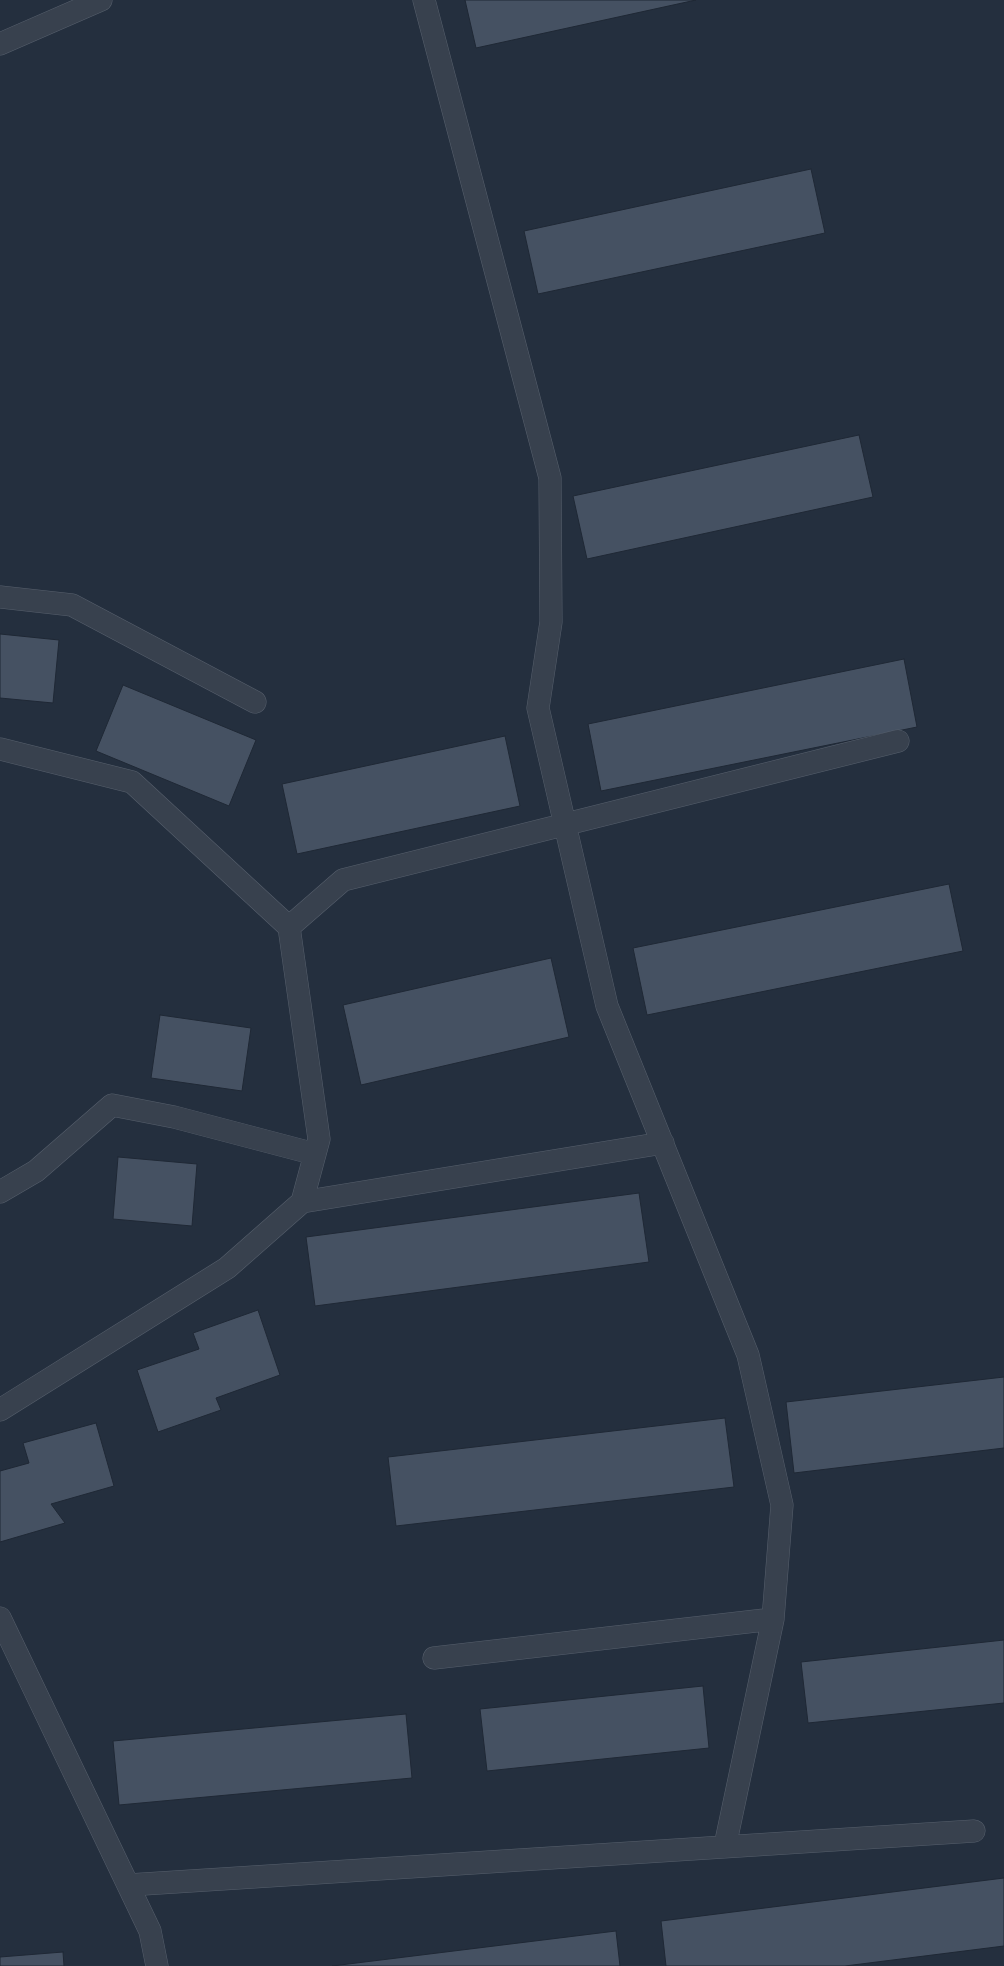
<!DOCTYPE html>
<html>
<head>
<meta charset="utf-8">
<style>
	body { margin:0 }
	canvas { display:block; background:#242f3e }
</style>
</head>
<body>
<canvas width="1004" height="1966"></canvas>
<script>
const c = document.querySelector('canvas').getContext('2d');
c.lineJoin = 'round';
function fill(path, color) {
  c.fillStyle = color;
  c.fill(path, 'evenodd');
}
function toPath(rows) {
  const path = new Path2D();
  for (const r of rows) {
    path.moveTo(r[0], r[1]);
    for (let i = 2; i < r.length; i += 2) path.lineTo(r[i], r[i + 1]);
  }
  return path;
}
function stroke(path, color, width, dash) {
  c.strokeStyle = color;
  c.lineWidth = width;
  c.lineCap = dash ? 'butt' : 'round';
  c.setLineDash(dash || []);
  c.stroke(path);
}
const building = toPath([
	[465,0,696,0,476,48,465,0],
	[811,169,825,233,538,294,524,231,811,169],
	[859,435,873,497,587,559,573,496,859,435],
	[0,634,59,640,53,703,0,698,0,634],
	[904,659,917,727,601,791,588,724,904,659],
	[123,685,256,740,229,806,96,751,123,685],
	[505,736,520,806,297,854,282,784,505,736],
	[949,884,963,951,647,1015,633,948,949,884],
	[551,958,569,1037,361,1085,343,1005,551,958],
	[160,1015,251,1028,242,1091,151,1078,160,1015],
	[118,1157,197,1164,192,1226,113,1219,118,1157],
	[639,1193,649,1262,315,1306,306,1237,639,1193],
	[258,1310,280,1375,216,1398,221,1410,158,1432,137,1370,199,1349,193,1333,258,1310],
	[1004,1377,1004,1448,794,1473,786,1402,1004,1377],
	[725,1418,734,1487,396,1526,388,1457,725,1418],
	[96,1423,114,1486,51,1504,65,1523,0,1542,0,1471,29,1463,23,1443,96,1423],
	[1004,1640,1004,1703,808,1723,801,1662,1004,1640],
	[703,1686,709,1748,487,1771,480,1709,703,1686],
	[406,1714,412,1778,119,1805,113,1741,406,1714],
	[1004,1878,1004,1946,845,1966,666,1966,661,1921,1004,1878],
	[616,1931,620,1966,332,1966,616,1931],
	[63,1952,64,1966,0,1966,0,1957,63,1952]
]);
fill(building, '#455162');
stroke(building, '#1f2835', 1);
const minor = toPath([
	[424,0,550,478,551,622,538,708,607,1006,748,1355,782,1505,773,1619,725,1846],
	[0,44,101,0],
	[0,597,72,605,255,702],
	[0,749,132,782,289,927,319,1139,302,1202,227,1268,0,1410],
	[289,927,343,880,898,741],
	[0,1192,36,1171,112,1105,174,1117,315,1154],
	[302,1202,663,1143],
	[0,1618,150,1931,157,1966],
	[434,1658,773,1619],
	[128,1885,974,1831]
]);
stroke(minor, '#565f6c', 23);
stroke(minor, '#38414e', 22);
</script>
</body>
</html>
